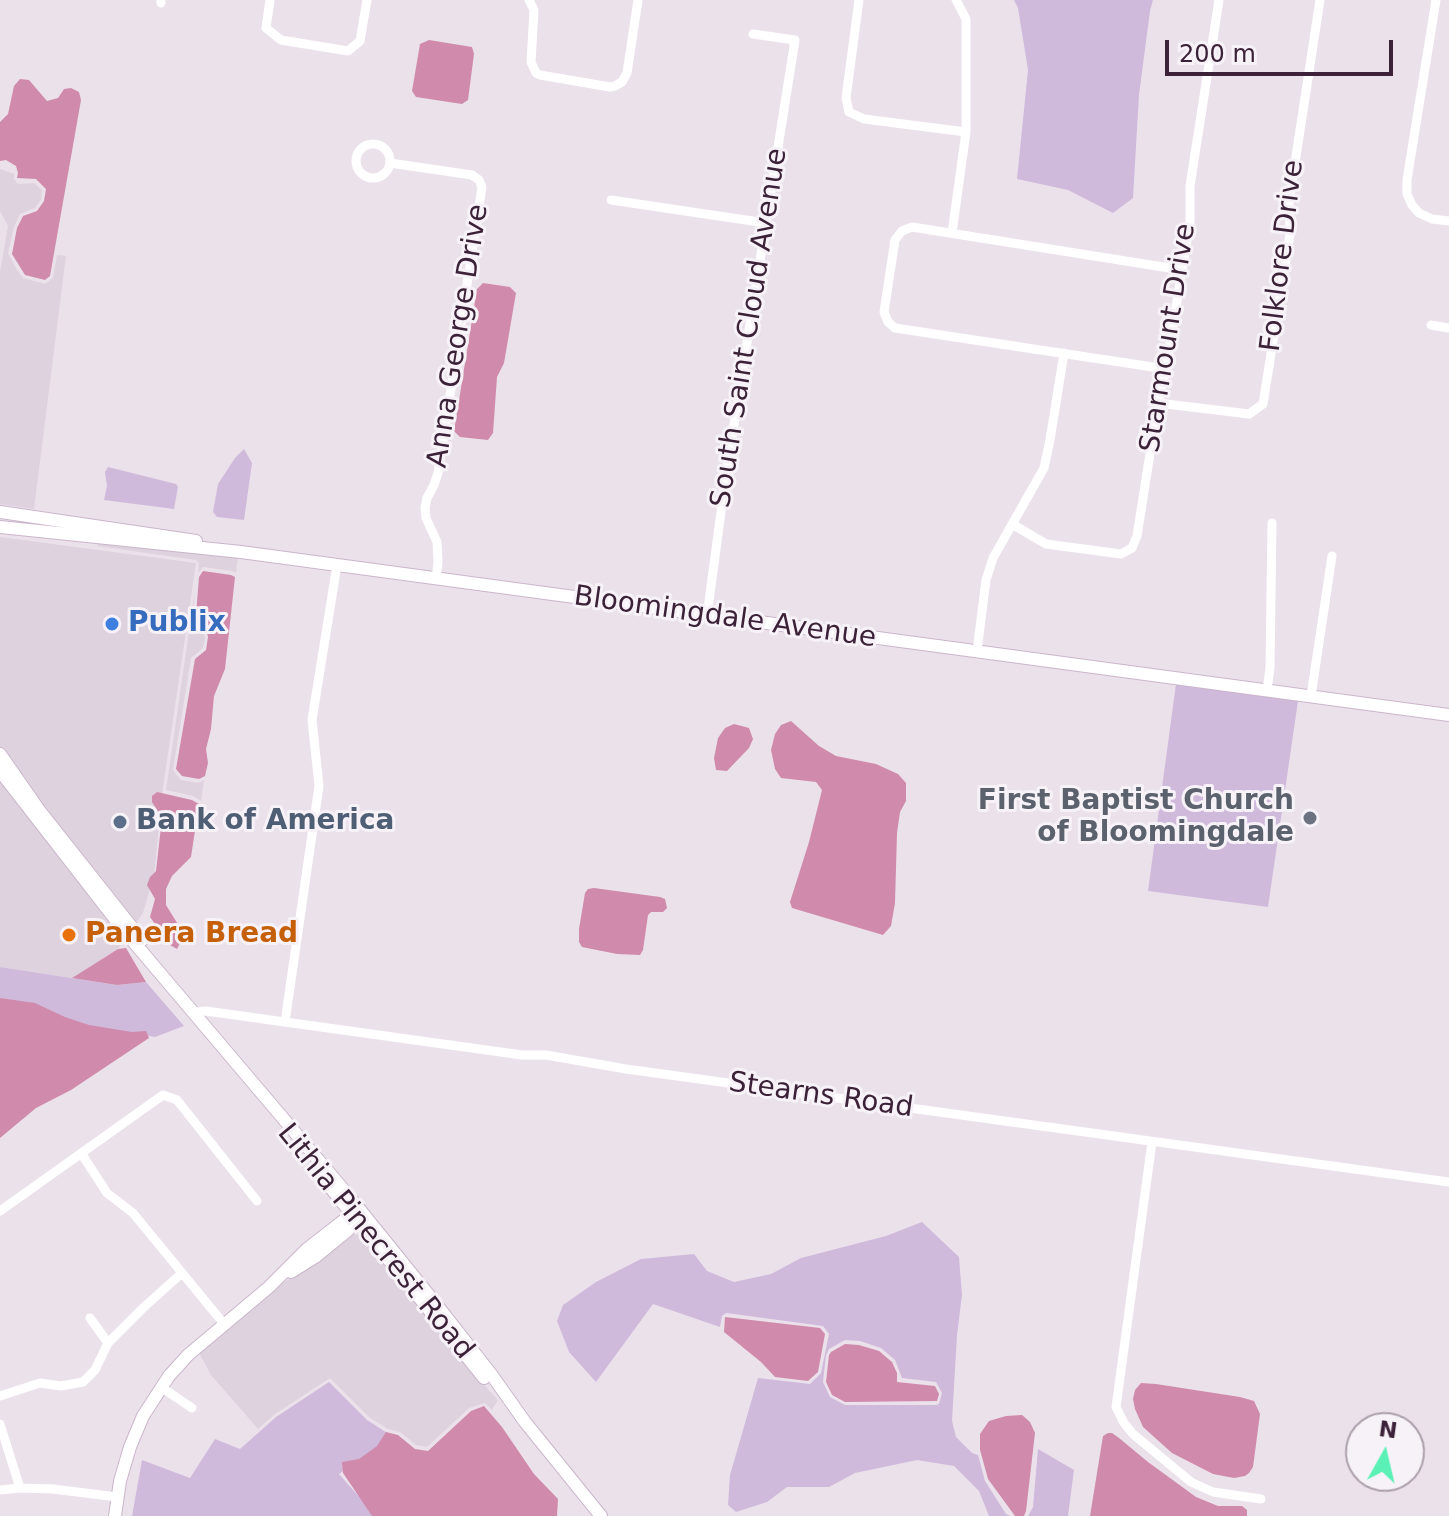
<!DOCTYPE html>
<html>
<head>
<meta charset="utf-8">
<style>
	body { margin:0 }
	#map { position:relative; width:1449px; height:1516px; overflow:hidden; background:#ebe1eb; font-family:"DejaVu Sans",sans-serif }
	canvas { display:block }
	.north { position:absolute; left:1345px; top:1412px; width:80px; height:80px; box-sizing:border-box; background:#f7f2f8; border:2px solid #ac9fac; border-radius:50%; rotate:8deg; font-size:22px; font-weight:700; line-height:32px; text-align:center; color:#3c2239 }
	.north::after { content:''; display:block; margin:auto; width:28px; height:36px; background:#5bf0b6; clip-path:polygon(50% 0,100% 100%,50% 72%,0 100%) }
	.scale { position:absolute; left:1165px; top:40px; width:228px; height:36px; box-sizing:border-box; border:4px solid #3c2239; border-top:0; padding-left:10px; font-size:24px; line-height:28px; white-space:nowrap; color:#3c2239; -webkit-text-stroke:6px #f7f2f8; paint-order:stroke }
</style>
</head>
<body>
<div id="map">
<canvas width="1449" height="1516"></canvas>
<div class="north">N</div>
<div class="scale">200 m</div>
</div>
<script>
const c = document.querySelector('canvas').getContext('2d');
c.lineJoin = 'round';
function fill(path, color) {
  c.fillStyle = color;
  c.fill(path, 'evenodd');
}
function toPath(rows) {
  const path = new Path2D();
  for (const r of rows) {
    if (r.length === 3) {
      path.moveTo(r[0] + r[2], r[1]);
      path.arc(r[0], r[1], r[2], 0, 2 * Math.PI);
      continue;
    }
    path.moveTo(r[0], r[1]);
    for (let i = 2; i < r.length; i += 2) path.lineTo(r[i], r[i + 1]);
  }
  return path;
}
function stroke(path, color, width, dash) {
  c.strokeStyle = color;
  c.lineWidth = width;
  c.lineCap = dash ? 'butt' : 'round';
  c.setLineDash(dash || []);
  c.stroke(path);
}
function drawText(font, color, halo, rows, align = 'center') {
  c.font = font + ' "DejaVu Sans",sans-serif';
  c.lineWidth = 6;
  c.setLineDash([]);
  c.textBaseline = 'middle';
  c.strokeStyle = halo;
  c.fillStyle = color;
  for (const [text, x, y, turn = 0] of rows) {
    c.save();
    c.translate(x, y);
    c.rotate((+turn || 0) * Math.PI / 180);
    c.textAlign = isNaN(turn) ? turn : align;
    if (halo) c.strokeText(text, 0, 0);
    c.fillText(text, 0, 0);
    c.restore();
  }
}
fill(toPath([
	[0,169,14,174,14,179,18,184,34,183,42,190,41,200,35,208,20,214,14,227,8,253,17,270,23,278,45,284,53,278,57,255,66,256,34,509,0,504,0,272,8,226,0,211],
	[0,537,196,563,163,788,154,875,143,913,118,949,72,978,0,967],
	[98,542,238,556,236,573,232,571,203,567,198,573,199,563,196,560,97,546],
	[195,590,193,616,203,630,205,638,203,648,191,658,173,770,181,780,198,783,204,780,201,801,193,796,166,790],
	[352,1234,363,1235,479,1379,498,1400,492,1410,485,1403,469,1408,427,1447,416,1445,400,1432,388,1429,369,1417,330,1378,275,1414,258,1429,211,1375,198,1351,271,1291,316,1261]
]), '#ded2df');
fill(toPath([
	[1014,0,1153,0,1150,11,1139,95,1133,198,1113,213,1068,190,1017,179,1028,70,1018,8],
	[244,449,252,463,244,520,217,517,213,512,218,484,235,458],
	[108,467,176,484,178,487,174,509,104,500,107,486,105,472],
	[1176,684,1298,701,1268,907,1148,891],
	[0,967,117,985,146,982,184,1026,155,1037,87,1025,0,1003],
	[922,1222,959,1257,962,1295,957,1335,952,1421,956,1437,972,1453,978,1455,985,1481,1006,1514,1010,1516,989,1516,979,1491,954,1466,917,1460,855,1473,829,1487,787,1487,767,1502,736,1512,728,1505,730,1475,758,1378,810,1384,821,1373,829,1334,823,1326,726,1313,722,1316,720,1327,653,1304,596,1382,569,1352,557,1321,563,1305,596,1282,641,1259,694,1254,707,1271,734,1282,771,1274,801,1258,886,1236],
	[845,1340,860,1341,881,1348,895,1360,902,1378,936,1382,942,1393,939,1404,936,1405,845,1405,830,1397,823,1382,826,1355,829,1349],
	[329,1382,367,1420,392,1436,339,1474,376,1516,132,1516,142,1460,190,1478,215,1439,240,1449,276,1417],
	[1038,1449,1074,1470,1068,1516,1028,1516,1033,1507]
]), '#d0badc');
fill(toPath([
	[429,40,472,47,474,54,468,100,462,104,416,97,412,91,420,44],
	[20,79,29,80,47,101,58,98,64,89,71,88,79,92,81,100,50,276,45,280,25,275,12,254,17,228,23,216,37,211,44,201,46,189,36,179,17,178,18,173,16,166,6,160,0,161,0,122,8,114,14,86],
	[483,283,510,287,516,293,504,363,497,377,493,433,488,440,460,437,454,431,477,289],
	[203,571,231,575,235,577,225,669,214,696,211,729,206,749,208,763,205,776,199,779,182,776,176,769,195,659,206,650,208,637,206,628,196,615,199,577],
	[791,721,819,746,836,756,876,764,898,774,906,783,906,801,900,812,897,833,895,903,891,926,883,935,792,908,790,902,809,842,822,790,816,782,781,778,775,769,771,750,775,734,781,725],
	[734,724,749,728,753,739,749,748,727,771,716,770,714,758,718,738,725,728],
	[157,792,192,800,199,804,191,857,172,876,166,889,166,905,179,926,181,941,177,949,170,945,150,917,155,899,147,885,150,877,156,871,162,818,152,802,152,796],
	[594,888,660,897,665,899,667,908,663,912,651,912,648,915,643,950,640,955,617,954,582,947,579,942,579,929,585,893,588,889],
	[126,948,146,982,117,985,72,978,118,949],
	[0,998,35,1003,65,1017,89,1025,132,1032,146,1031,149,1038,71,1090,36,1108,0,1138],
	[725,1317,820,1328,825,1334,818,1372,808,1381,775,1377,761,1362,724,1332],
	[845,1344,859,1345,879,1351,892,1362,897,1373,897,1382,935,1386,939,1394,937,1401,845,1402,832,1395,826,1382,829,1355,831,1352],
	[1141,1383,1156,1384,1240,1397,1254,1401,1260,1414,1253,1467,1249,1473,1245,1476,1234,1478,1213,1474,1172,1453,1143,1427,1135,1409,1133,1399,1135,1390],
	[484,1406,502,1427,534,1474,558,1499,557,1516,372,1516,343,1473,342,1462,359,1459,377,1446,386,1432,398,1435,415,1449,428,1451,471,1411],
	[1022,1415,1030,1422,1035,1433,1026,1511,1024,1516,1015,1516,988,1479,980,1450,980,1434,989,1421,1006,1416],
	[1108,1433,1112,1433,1119,1438,1148,1462,1196,1497,1218,1506,1242,1506,1247,1510,1247,1516,1090,1516,1103,1436]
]), '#d08aab');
const secondary = toPath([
	[0,512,196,541],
	[0,527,241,552,1449,715],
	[0,754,39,810,142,940],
	[0,771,126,933,348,1195,436,1304,491,1374,525,1422,601,1516],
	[322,1177,484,1378],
	[291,1272,315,1257,348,1230,360,1216],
	[115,1516,120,1481,130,1447,143,1416,169,1376,188,1355,269,1287,307,1249,352,1214,360,1213]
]);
stroke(secondary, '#cbb5cb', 14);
stroke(toPath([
	[270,0,266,28,281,40,348,51,360,41,367,0],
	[529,0,534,10,531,62,536,73,540,75,610,87,615,86,622,82,627,73,638,0],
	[859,0,846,98,849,112,864,119,966,132],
	[1436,0,1407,180,1407,194,1412,205,1419,213,1432,219,1449,221],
	[161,3,161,0],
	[373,161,17],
	[390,163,472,175,479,180,482,187,438,473,434,485,427,498,425,508,426,518,437,542,438,562,436,579],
	[611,200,766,223],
	[952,233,966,132,966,19,956,0],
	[1431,325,1449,328],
	[1166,369,895,328,888,322,884,312,895,240,902,231,912,227,1182,270],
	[1158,403,1249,414,1263,404,1290,234,1289,202,1320,0],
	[1012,524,1046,544,1121,554,1132,548,1137,536,1158,403,1166,369,1190,221,1190,186,1219,0],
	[707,616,726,475,795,40,753,34],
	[977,651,986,580,993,558,1044,468,1050,440,1064,353],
	[1267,690,1270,668,1272,523],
	[1311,696,1332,556],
	[193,1012,206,1011,522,1055,546,1055,626,1069,1449,1182],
	[285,1022,319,786,312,720,337,565],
	[1152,1142,1116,1407,1124,1423,1133,1434,1191,1482,1213,1492,1261,1499],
	[81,1153,107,1193,133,1213,224,1324],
	[0,1211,163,1095,177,1100,257,1201],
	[90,1318,108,1343],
	[161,1387,192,1408],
	[0,1396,40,1383,61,1386,83,1382,95,1370,108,1343,143,1308,182,1273],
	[0,1424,20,1488],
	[0,1490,20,1488,53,1489,117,1497]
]), '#fff', 9);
stroke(secondary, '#fff', 12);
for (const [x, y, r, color] of [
	[112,624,8,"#3f7fe0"],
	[1310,818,8,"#6b7280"],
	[120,822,8,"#5c6f8a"],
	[69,935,8,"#e8710a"]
]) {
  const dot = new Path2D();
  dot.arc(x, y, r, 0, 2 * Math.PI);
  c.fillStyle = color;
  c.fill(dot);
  stroke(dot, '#f7f2f8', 3);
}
drawText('28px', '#3c2239', '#f7f2f8', [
	["Folklore Drive",1283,256,-83],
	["South Saint Cloud Avenue",750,328,-81],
	["Anna George Drive",459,336,-81],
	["Starmount Drive",1169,338,-81],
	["Bloomingdale Avenue",725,618,8],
	["Stearns Road",821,1096,8],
	["Lithia Pinecrest Road",375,1242,51]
]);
drawText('bold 28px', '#366cbe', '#f7f2f8', [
	["Publix",128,624]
], 'left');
drawText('bold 28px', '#5b616d', '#f7f2f8', [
	["First Baptist Church",1294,802],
	["of Bloomingdale",1294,834]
], 'right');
drawText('bold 28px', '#4e5e75', '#f7f2f8', [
	["Bank of America",136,822]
], 'left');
drawText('bold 28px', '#c56008', '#f7f2f8', [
	["Panera Bread",85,935]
], 'left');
</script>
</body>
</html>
